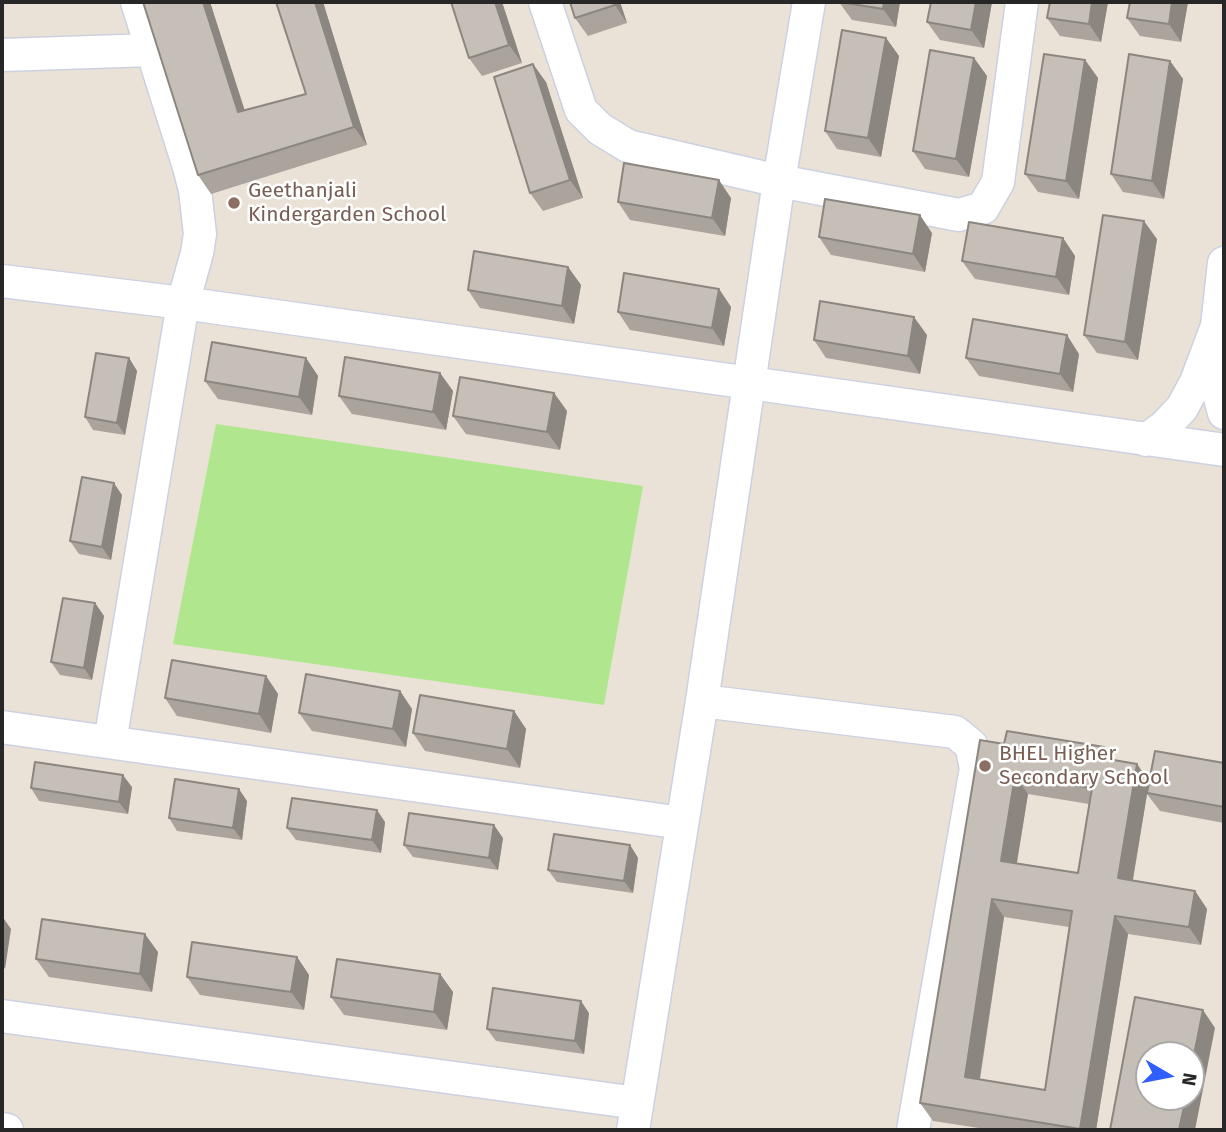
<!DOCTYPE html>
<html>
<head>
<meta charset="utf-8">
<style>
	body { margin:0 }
	#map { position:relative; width:1226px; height:1132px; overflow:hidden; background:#ebe2d7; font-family:"Fira Sans",sans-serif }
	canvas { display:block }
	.frame { position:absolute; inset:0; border:4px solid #272727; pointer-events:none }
	.north { position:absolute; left:1135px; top:1041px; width:70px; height:70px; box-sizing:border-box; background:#fff; border:2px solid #a9a9a9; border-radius:50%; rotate:100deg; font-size:19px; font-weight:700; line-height:28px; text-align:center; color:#272727 }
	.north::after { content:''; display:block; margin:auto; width:24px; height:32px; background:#305eff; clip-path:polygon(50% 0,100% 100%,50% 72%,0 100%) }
</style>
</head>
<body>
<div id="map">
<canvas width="1226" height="1132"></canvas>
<div class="frame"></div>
<div class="north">N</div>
</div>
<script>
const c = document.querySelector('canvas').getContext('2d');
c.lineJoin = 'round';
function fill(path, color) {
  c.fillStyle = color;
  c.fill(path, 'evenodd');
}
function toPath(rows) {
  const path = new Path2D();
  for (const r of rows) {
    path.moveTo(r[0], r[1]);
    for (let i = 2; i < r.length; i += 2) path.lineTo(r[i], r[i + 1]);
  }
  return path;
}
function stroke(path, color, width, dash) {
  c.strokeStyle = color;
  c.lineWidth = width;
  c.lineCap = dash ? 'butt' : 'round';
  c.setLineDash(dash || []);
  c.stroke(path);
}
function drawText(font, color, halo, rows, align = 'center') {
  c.font = font + ' "Fira Sans",sans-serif';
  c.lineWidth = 5;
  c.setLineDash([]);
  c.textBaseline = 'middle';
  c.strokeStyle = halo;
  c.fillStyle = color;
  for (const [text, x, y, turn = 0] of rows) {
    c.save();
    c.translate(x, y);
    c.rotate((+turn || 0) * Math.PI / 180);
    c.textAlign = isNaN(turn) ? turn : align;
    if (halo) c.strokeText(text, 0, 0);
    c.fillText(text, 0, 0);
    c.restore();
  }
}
fill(toPath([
	[216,424,643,486,604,705,173,644]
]), '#b0e78e');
const minor = toPath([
	[545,2,581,110,600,129,628,146,779,181,959,215,983,208,998,182,1022,2],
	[2,55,152,50],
	[2,281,183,303,1224,450],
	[1216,345,1216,383,1224,413],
	[1146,440,1164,427,1182,408,1196,382,1217,326,1224,263],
	[702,701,955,732,971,745,976,768,913,1130],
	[2,727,682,823],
	[110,742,183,303,197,253,200,234,195,190,189,167,137,2],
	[2,1016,637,1103],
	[2,1129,7,1130],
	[633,1130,702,701,779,181,809,2]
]);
stroke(minor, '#ccd1e2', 35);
stroke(minor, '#fff', 32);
fill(toPath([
	[143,2,210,2,244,110,306,94,276,2,323,2,367,145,211,194,198,175],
	[502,2,522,63,482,76,469,58],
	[620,2,627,23,588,36,575,18],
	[839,2,900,2,896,27,852,20],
	[931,2,992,2,984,48,940,40,927,22],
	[1108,2,1101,42,1060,36,1047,18],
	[1130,2,1188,2,1181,42,1140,36,1127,18],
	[886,38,899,56,881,157,837,149,825,131],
	[974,58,987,76,969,177,925,169,913,151],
	[1085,60,1098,78,1079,199,1038,192,1025,174],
	[1170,61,1183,79,1164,199,1123,192,1111,174],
	[546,82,583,198,543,211,530,193],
	[731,198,725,236,630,220,618,202],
	[932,233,925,272,831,255,819,237],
	[1063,238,1075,256,1069,295,975,279,962,261],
	[1157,239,1138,360,1097,353,1084,335],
	[568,267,581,285,574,324,480,308,468,290],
	[719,289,731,307,724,346,630,330,618,312],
	[927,335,920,374,826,358,814,340],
	[1079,354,1073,392,979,376,966,358],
	[129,358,137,371,125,435,93,430,85,417],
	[306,358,318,376,312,415,218,399,205,381],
	[440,373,453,391,446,430,352,414,339,396],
	[554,393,567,411,560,450,466,434,453,416],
	[122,495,111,560,79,554,70,541],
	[95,603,104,616,92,680,60,675,51,662],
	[266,676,278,694,271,733,177,716,165,698],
	[400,691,412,709,406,747,312,731,299,713],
	[514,711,526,729,520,768,425,751,413,733],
	[980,740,1137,764,1149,782,1224,763,1224,823,1160,811,1147,794,1133,880,1195,891,1207,909,1201,945,1128,934,1096,1130,992,1130,933,1121,920,1103],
	[1028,794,1089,804,1078,873,1017,863],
	[1004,917,1069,927,1045,1090,980,1080],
	[132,787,128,814,39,801,31,788],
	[247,801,242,840,177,831,169,818],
	[385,822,381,853,296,840,287,828],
	[503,838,498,870,413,857,404,845],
	[630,845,638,858,633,893,557,882,548,870],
	[158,952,152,992,49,977,36,959],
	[297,957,309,975,304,1010,200,995,187,977],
	[440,974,453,992,447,1030,344,1015,331,997],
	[589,1013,584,1054,496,1041,487,1029]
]), '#aaa49d');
fill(toPath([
	[203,2,210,2,251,130,238,112],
	[315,2,323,2,367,145,354,127],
	[495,2,502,2,522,63,509,45],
	[613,2,620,2,627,23],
	[884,2,900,2,896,27,883,9],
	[976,2,992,2,984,48,971,30],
	[1092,2,1108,2,1101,42,1089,24],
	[1172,2,1188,2,1181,42,1169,24],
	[886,38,899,56,881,157,868,138],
	[974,58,987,76,969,177,956,159],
	[1085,60,1098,78,1079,199,1066,181],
	[1170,61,1183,79,1164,199,1152,181],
	[533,64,546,82,583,198,570,180],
	[719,180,731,198,725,236,712,218],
	[920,215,932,233,925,272,913,254],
	[1144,221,1157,239,1138,360,1125,342],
	[1063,238,1075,256,1069,295,1056,277],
	[568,267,581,285,574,324,562,306],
	[719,289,731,307,724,346,712,328],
	[914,317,927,335,920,374,908,356],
	[1067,335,1079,354,1073,392,1060,374],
	[129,358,137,371,125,435,117,423],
	[306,358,318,376,312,415,299,397],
	[440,373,453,391,446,430,433,412],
	[554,393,567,411,560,450,547,432],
	[114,483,122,495,111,560,102,547],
	[95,603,104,616,92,680,84,668],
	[266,676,278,694,271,733,259,714],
	[400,691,412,709,406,747,393,729],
	[514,711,526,729,520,768,507,749],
	[1104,747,1116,765,1102,758],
	[1137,764,1149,782,1130,896,1118,878],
	[123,775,132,787,128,814,119,802],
	[1015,776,1028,794,1014,879,1001,861],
	[239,789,247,801,242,840,233,828],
	[377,810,385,822,381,853,372,840],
	[494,825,503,838,498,870,489,858],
	[630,845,638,858,633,893,624,881],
	[1195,891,1207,909,1201,945,1189,927],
	[992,899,1004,917,977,1095,965,1077],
	[2,916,11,929,5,969,2,964],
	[1115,916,1128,934,1096,1130,1082,1130,1080,1129],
	[145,934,158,952,152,992,140,974],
	[297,957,309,975,304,1010,291,992],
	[440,974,453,992,447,1030,434,1012],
	[581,1001,589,1013,584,1054,575,1041],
	[1203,1010,1215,1028,1195,1130,1179,1130,1186,1097,1191,1097,1191,1070]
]), '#8b8680');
const building = toPath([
	[143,2,203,2,238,112,306,94,276,2,315,2,354,127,198,175,143,2],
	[451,2,495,2,509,45,469,58,451,2],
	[570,2,613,2,615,5,575,18,570,2],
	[840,2,884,2,883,9,840,2],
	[931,2,976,2,971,30,927,22,931,2],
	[1050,2,1092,2,1089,24,1047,18,1050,2],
	[1130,2,1172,2,1169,24,1127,18,1130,2],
	[842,30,886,38,868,138,825,131,842,30],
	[930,50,974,58,956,159,913,151,930,50],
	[1044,54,1085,60,1066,181,1025,174,1044,54],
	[1129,54,1170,61,1152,181,1111,174,1129,54],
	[533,64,570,180,530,193,494,77,533,64],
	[624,163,719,180,712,218,618,202,624,163],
	[825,199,920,215,913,254,819,237,825,199],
	[1103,215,1144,221,1125,342,1084,335,1103,215],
	[969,222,1063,238,1056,277,962,261,969,222],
	[474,251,568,267,562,306,468,290,474,251],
	[624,273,719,289,712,328,618,312,624,273],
	[820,301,914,317,908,356,814,340,820,301],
	[973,319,1067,335,1060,374,966,358,973,319],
	[212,342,306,358,299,397,205,381,212,342],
	[96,353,129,358,117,423,85,417,96,353],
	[345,357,440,373,433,412,339,396,345,357],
	[460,377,554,393,547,432,453,416,460,377],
	[82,477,114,483,102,547,70,541,82,477],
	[63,598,95,603,84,668,51,662,63,598],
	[172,660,266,676,259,714,165,698,172,660],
	[306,674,400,691,393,729,299,713,306,674],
	[420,695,514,711,507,749,413,733,420,695],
	[1007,731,1104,747,1102,758,1137,764,1118,878,1195,891,1189,927,1115,916,1080,1129,920,1103,980,740,1004,744,1007,731],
	[1015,776,1092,788,1078,873,1001,861,1015,776],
	[992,899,1072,911,1045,1090,965,1077,992,899],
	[1155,751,1224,763,1224,807,1147,793,1155,751],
	[35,762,123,775,119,802,31,788,35,762],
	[175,779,239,789,233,828,169,818,175,779],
	[292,798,377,810,372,840,287,828,292,798],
	[409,813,494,825,489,858,404,845,409,813],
	[554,834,630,845,624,881,548,870,554,834],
	[42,919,145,934,140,974,36,959,42,919],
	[192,942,297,957,291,992,187,977,192,942],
	[337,959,440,974,434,1012,331,997,337,959],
	[493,988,581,1001,575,1041,487,1029,493,988],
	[1135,997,1203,1010,1191,1070,1191,1055,1149,1055,1149,1097,1186,1097,1179,1130,1110,1130,1135,997]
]);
fill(building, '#c6bfb7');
stroke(building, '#8b8680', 2);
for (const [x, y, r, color] of [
	[234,203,7,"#8d6e63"],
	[985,766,7,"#8d6e63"]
]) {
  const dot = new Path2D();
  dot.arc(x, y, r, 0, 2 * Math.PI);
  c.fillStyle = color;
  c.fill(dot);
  stroke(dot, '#fff', 2.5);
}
drawText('21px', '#785e54', '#fff', [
	["Geethanjali",248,191],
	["Kindergarden School",248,215],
	["BHEL Higher",999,754],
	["Secondary School",999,778]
], 'left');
</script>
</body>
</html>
